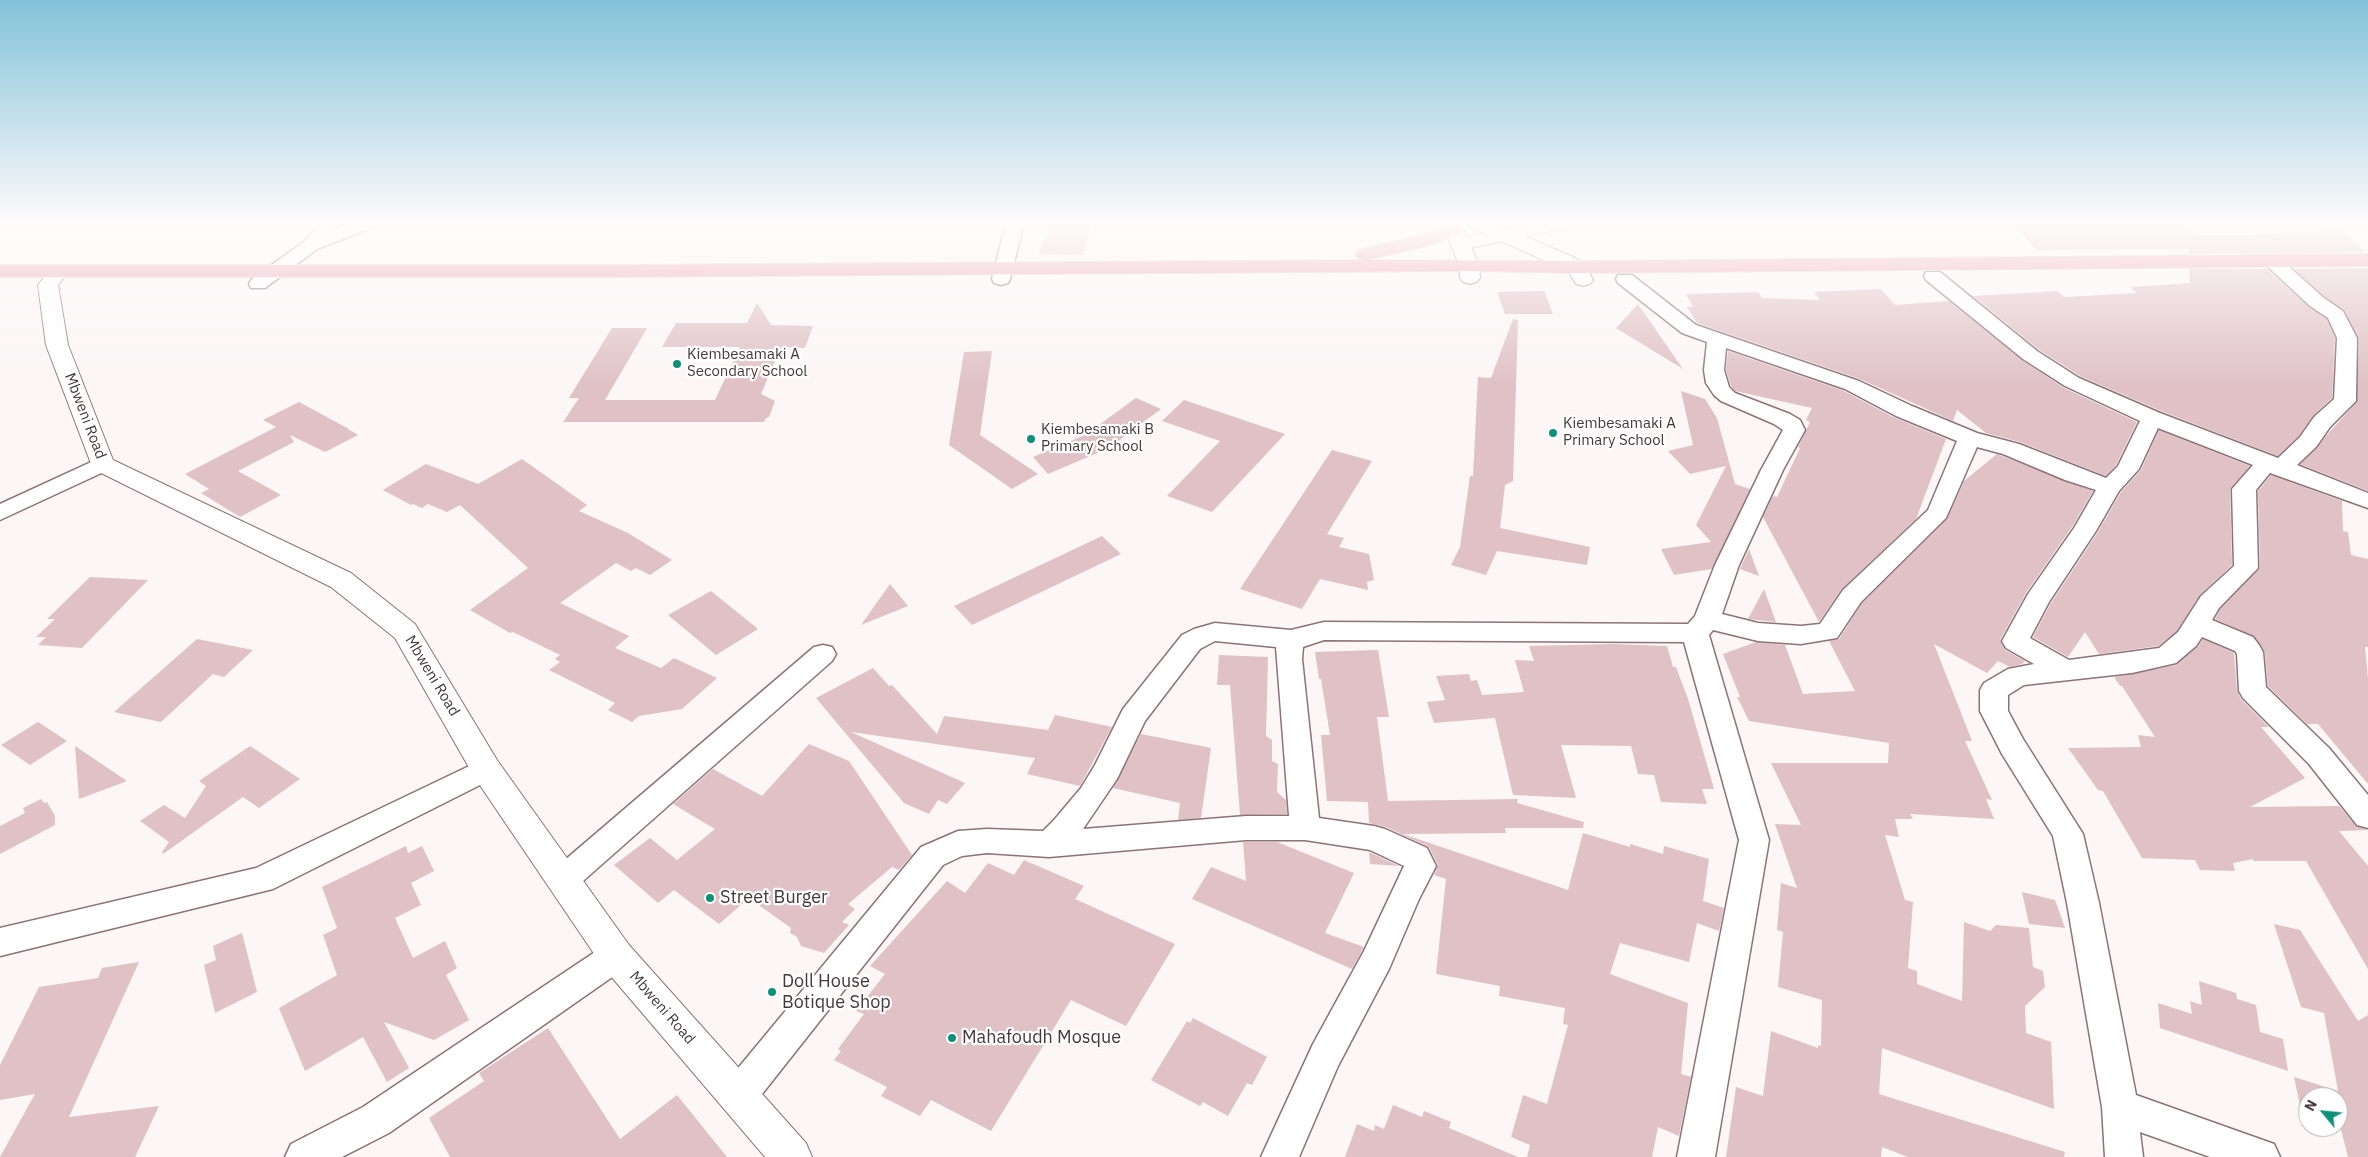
<!DOCTYPE html>
<html>
<head>
<meta charset="utf-8">
<style>
	body { margin:0 }
	#map { position:relative; width:2368px; height:1157px; overflow:hidden; background:#fcf6f7; font-family:"IBM Plex Sans",sans-serif }
	canvas { display:block }
	.north { position:absolute; left:2298px; top:1087px; width:50px; height:50px; box-sizing:border-box; background:#fff; border:1px solid #b4afb1; border-radius:50%; rotate:298deg; font-size:14px; font-weight:700; line-height:20px; text-align:center; color:#44383b }
	.north::after { content:''; display:block; margin:auto; width:18px; height:22px; background:#0f9179; clip-path:polygon(50% 0,100% 100%,50% 72%,0 100%) }
</style>
</head>
<body>
<div id="map">
<canvas width="2368" height="1157"></canvas>
<div class="north">N</div>
</div>
<script>
const c = document.querySelector('canvas').getContext('2d');
c.lineJoin = 'round';
function fill(path, color) {
  c.fillStyle = color;
  c.fill(path, 'evenodd');
}
function toPath(rows) {
  const path = new Path2D();
  for (const r of rows) {
    path.moveTo(r[0], r[1]);
    for (let i = 2; i < r.length; i += 2) path.lineTo(r[i], r[i + 1]);
  }
  return path;
}
function stroke(path, color, width, dash) {
  c.strokeStyle = color;
  c.lineWidth = width;
  c.lineCap = dash ? 'butt' : 'round';
  c.setLineDash(dash || []);
  c.stroke(path);
}
function drawText(font, color, halo, rows, align = 'center') {
  c.font = font + ' "IBM Plex Sans",sans-serif';
  c.lineWidth = 4.5;
  c.setLineDash([]);
  c.textBaseline = 'middle';
  c.strokeStyle = halo;
  c.fillStyle = color;
  for (const [text, x, y, turn = 0] of rows) {
    c.save();
    c.translate(x, y);
    c.rotate((+turn || 0) * Math.PI / 180);
    c.textAlign = isNaN(turn) ? turn : align;
    if (halo) c.strokeText(text, 0, 0);
    c.fillText(text, 0, 0);
    c.restore();
  }
}
fill(toPath([
	[1050,223,1092,223,1083,255,1039,254],
	[2086,223,2182,223,2196,235,2255,235,2342,230,2365,252,2189,254,2189,249,2037,250,2012,225],
	[2368,268,2368,491,2300,464,2357,402,2359,338,2344,309,2325,297,2294,269],
	[2189,269,2267,269,2309,307,2327,319,2335,338,2332,398,2313,416,2299,436,2278,456,2161,411,2080,376,2038,349,1973,296,2057,291,2064,297,2137,293,2130,287,2190,283],
	[1881,289,1895,305,1949,301,2022,360,2064,388,2137,422,2116,465,2106,476,2020,442,1986,433,1957,410,1953,421,1860,379,1697,323,1687,307,1693,307,1686,294,1758,292,1762,298,1820,300,1814,292],
	[1544,291,1553,314,1505,314,1497,292],
	[757,303,771,325,813,326,805,348,781,347,761,394,775,401,769,417,766,418,764,422,563,422,579,398,569,398,612,328,647,328,605,400,715,400,740,347,662,347,676,323,747,323],
	[1638,304,1683,369,1616,328],
	[1513,319,1518,320,1513,481,1505,485,1500,528,1590,547,1587,565,1497,551,1486,575,1451,565,1460,547,1470,476,1473,476,1478,377,1491,378],
	[992,351,980,435,1038,474,1012,489,949,445,964,352],
	[1728,351,1844,391,1895,418,1946,439,1916,519,1842,589,1819,622,1763,517,1773,496,1777,497,1800,448,1798,447,1810,422,1806,420,1812,408,1735,391,1731,386,1726,370],
	[1681,391,1705,399,1717,418,1735,484,1750,489,1712,569,1674,575,1661,549,1711,542,1696,525,1726,466,1690,474,1668,451,1693,445],
	[1136,398,1161,409,1109,448,1048,474,1033,457,1085,435],
	[1184,400,1285,434,1212,512,1167,496,1220,441,1162,421],
	[299,402,349,429,348,429,358,435,325,452,290,435,294,442,238,471,281,495,240,517,201,493,209,489,185,474,276,427,263,420],
	[2159,430,2250,466,2230,489,2232,565,2200,595,2177,631,2158,646,2099,654,2085,632,2068,657,2033,637,2051,603,2098,532,2121,492,2141,470],
	[1332,450,1372,461,1327,534,1344,538,1339,547,1369,554,1374,580,1367,582,1368,590,1320,579,1302,609,1240,589],
	[1997,454,2093,491,2072,527,2026,593,2000,640,2005,650,2025,661,2022,664,2010,667,1998,661,1987,673,1934,644,1972,741,1965,741,1992,800,1986,799,1994,819,1910,814,1913,819,1895,819,1899,837,1885,835,1905,900,1913,902,1908,968,1917,971,1917,984,1962,1001,1964,922,1990,931,1996,925,2029,928,2033,967,2043,971,2045,987,2025,1006,2026,1033,2051,1042,2054,1109,1882,1048,1879,1094,2065,1152,2064,1157,1908,1157,1882,1147,1881,1157,1726,1157,1736,1087,1763,1096,1771,1031,1818,1048,1818,1045,1821,1046,1822,1000,1778,987,1783,932,1777,930,1781,883,1797,888,1775,824,1801,825,1771,763,1888,763,1889,743,1749,721,1737,697,1740,697,1723,654,1756,642,1785,645,1803,694,1855,691,1829,641,1839,639,1862,603,1947,519,1964,481],
	[522,459,587,505,579,511,628,533,672,560,650,575,636,568,631,571,616,563,560,603,629,636,615,648,661,668,674,658,717,678,682,709,639,716,632,722,608,710,615,703,549,670,560,662,555,659,560,655,513,632,510,633,470,610,528,568,460,505,447,512,428,504,422,508,413,504,411,505,383,490,426,464,478,484],
	[2271,475,2342,501,2343,531,2348,532,2351,555,2368,559,2368,647,2365,647,2368,679,2368,784,2318,724,2307,724,2268,686,2265,652,2254,636,2215,619,2220,609,2260,568,2258,491],
	[1102,536,1121,554,972,625,954,606],
	[1749,549,1759,576,1740,569],
	[90,577,148,580,82,648,38,645,46,637,36,637,55,619,47,619],
	[890,584,908,606,861,625],
	[1764,589,1776,622,1748,619],
	[711,591,758,629,716,655,668,615],
	[197,639,253,650,224,677,213,674,161,722,114,712],
	[2203,639,2234,653,2237,691,2241,699,2269,727,2261,727,2305,778,2250,807,2339,806,2356,826,2368,830,2339,831,2368,866,2368,969,2306,861,2253,861,2253,859,2233,863,2235,871,2200,870,2195,860,2142,858,2103,791,2098,790,2068,748,2141,747,2138,735,2155,737,2122,686,2120,686,2114,677,2176,665,2197,647],
	[1612,644,1667,646,1673,667,1676,667,1688,699,1714,789,1702,789,1707,804,1661,802,1654,775,1638,774,1631,746,1561,745,1576,798,1513,795,1495,718,1434,723,1427,702,1445,700,1436,676,1469,674,1471,681,1477,680,1482,695,1524,692,1515,660,1534,661,1529,646],
	[1378,650,1389,717,1377,717,1388,801,1518,799,1517,803,1584,822,1583,828,1505,828,1506,833,1403,834,1568,890,1583,833,1630,847,1630,844,1663,854,1664,846,1709,859,1703,901,1724,908,1719,931,1697,923,1689,962,1620,943,1610,974,1688,1003,1681,1074,1691,1077,1679,1136,1658,1127,1652,1157,1527,1157,1530,1145,1511,1137,1523,1095,1547,1104,1568,1025,1563,1024,1565,1008,1499,996,1500,986,1436,974,1446,879,1434,875,1438,865,1429,847,1386,827,1369,823,1368,802,1327,801,1321,735,1330,735,1321,679,1319,679,1315,652],
	[1219,655,1268,657,1266,736,1272,740,1272,761,1278,764,1277,792,1286,800,1287,814,1240,815,1230,685,1217,685],
	[873,668,889,686,892,685,937,734,944,716,1048,730,1055,715,1112,727,1080,786,1027,774,1035,758,851,732,965,783,947,804,938,800,929,814,904,803,816,698],
	[38,722,67,741,30,765,1,745],
	[1141,734,1211,748,1201,818,1178,820,1180,803,1113,788],
	[809,744,849,761,912,855,899,870,892,867,848,904,855,909,842,922,849,925,824,953,801,946,797,937,790,933,791,928,749,898,719,924,674,890,658,903,614,865,650,838,677,860,715,829,673,804,713,769,762,796],
	[75,746,127,781,79,799],
	[250,746,300,779,259,808,243,797,163,854,162,852,169,842,140,821,164,805,185,818,206,786,199,781],
	[41,799,44,803,47,802,55,816,55,825,0,854,0,826,25,813,23,808],
	[1243,842,1277,842,1354,873,1325,933,1364,947,1352,969,1192,899,1211,867,1246,881],
	[406,846,408,853,422,846,434,871,411,883,421,905,395,918,413,958,445,941,457,968,446,975,469,1020,434,1040,384,1022,409,1068,387,1082,363,1037,305,1071,279,1008,337,975,323,935,337,928,322,887],
	[1369,852,1399,866,1370,864],
	[1024,860,1084,886,1075,899,1175,944,1126,1026,1071,1000,991,1131,931,1100,920,1116,881,1096,887,1087,834,1060,841,1051,838,1049,864,1014,856,1011,885,974,870,966,947,881,965,893,988,863,1014,875],
	[2022,892,2055,900,2065,928,2029,924],
	[2274,924,2300,930,2358,1021,2368,1015,2368,1157,2348,1157,2338,1118,2338,1097,2308,1097,2308,1109,2300,1106,2294,1077,2338,1091,2324,1013,2301,1007],
	[242,933,257,992,215,1013,204,965,216,960,213,946],
	[139,962,69,1117,159,1106,135,1157,0,1157,35,1094,0,1100,0,1065,39,987,98,978,102,968],
	[2199,981,2236,993,2237,999,2256,1005,2260,1032,2283,1039,2288,1071,2160,1028,2158,1003,2192,1014,2190,1001,2202,1005],
	[1193,1018,1267,1057,1252,1085,1247,1083,1228,1116,1203,1102,1200,1106,1151,1080,1187,1021,1190,1023],
	[548,1028,620,1139,677,1095,727,1157,450,1157,429,1118,484,1081,479,1073],
	[1393,1105,1422,1117,1424,1111,1451,1122,1449,1128,1518,1157,1345,1157,1357,1124,1374,1131,1375,1125,1384,1129]
]), '#dfc1c6');
const minor = toPath([
	[321,223,340,223,334,231,352,223,377,223,374,227,317,249,265,288,251,288,249,284,251,280,305,241,321,223],
	[1006,223,1024,223,1010,279,1008,283,1001,285,994,283,992,279,1006,223],
	[2272,256,2278,257,2324,298,2343,311,2357,338,2356,401,2330,427,2316,447,2297,465,2368,493,2368,508,2270,473,2256,490,2258,568,2219,608,2212,620,2253,637,2259,645,2263,652,2266,687,2329,748,2368,795,2368,828,2357,825,2309,764,2243,698,2239,691,2237,654,2235,651,2202,637,2196,646,2176,663,2132,673,2024,685,2008,695,2008,711,2023,739,2083,834,2099,903,2136,1095,2274,1144,2280,1157,2210,1157,2140,1132,2143,1157,2105,1157,2102,1107,2067,903,2053,836,2002,754,1980,711,1980,690,1984,683,2008,669,2034,664,2006,648,2002,641,2028,594,2074,528,2096,490,2065,480,2003,454,1977,447,1946,518,1861,602,1837,638,1801,644,1758,641,1713,630,1709,635,1769,840,1715,1157,1677,1157,1739,840,1684,642,1324,640,1303,647,1302,659,1319,818,1374,826,1385,829,1427,848,1436,866,1419,899,1389,969,1338,1066,1299,1157,1261,1157,1313,1044,1364,951,1404,866,1370,850,1305,840,1246,840,1049,857,987,853,962,856,943,865,751,1108,738,1113,725,1108,720,1096,725,1084,921,847,958,831,987,829,1043,831,1054,820,1081,788,1095,765,1123,709,1182,635,1194,629,1215,623,1291,630,1324,622,1688,624,1695,616,1715,565,1761,470,1783,430,1774,424,1721,401,1714,395,1706,383,1704,370,1707,342,1682,333,1618,283,1616,279,1618,275,1632,275,1696,325,1859,381,1912,406,1977,433,2019,444,2106,478,2118,466,2140,421,2065,386,2023,359,1926,280,1924,276,1926,272,1940,272,2037,351,2079,378,2160,413,2278,458,2300,437,2314,417,2334,399,2337,338,2328,318,2310,306,2266,265,2263,261,2266,257,2272,256],
	[1726,348,1845,389,1896,416,1957,441,1928,510,1843,590,1820,624,1801,626,1758,623,1722,614,1739,565,1783,470,1805,430,1800,420,1790,414,1735,393,1729,387,1724,370,1726,348],
	[2158,428,2253,465,2232,489,2234,566,2201,596,2178,632,2159,648,2069,660,2030,638,2049,602,2096,531,2119,491,2139,469,2158,428],
	[1215,641,1276,647,1289,816,1246,816,1083,829,1117,779,1145,721,1200,649,1215,641],
	[102,457,110,459,113,464,110,469,0,520,0,504,102,457],
	[823,645,832,647,836,654,832,661,574,889,563,893,552,889,547,880,552,871,814,647,823,645],
	[486,758,496,761,501,769,496,777,273,889,0,956,0,928,256,868,486,758],
	[616,941,628,946,632,956,628,966,389,1133,342,1157,285,1157,291,1144,363,1107,604,946,616,941]
]);
const tertiary = toPath([
	[1532,223,1570,223,1568,227,1561,229,1460,250,1453,248,1450,244,1453,240,1532,223],
	[58,266,65,268,68,272,58,285,68,345,113,460,351,573,415,624,497,760,629,945,806,1143,812,1157,765,1157,603,967,475,778,395,638,331,587,93,469,46,345,38,285,51,268,58,266]
]);
const secondary = toPath([
	[1433,223,1461,225,1479,265,1480,278,1477,282,1470,284,1463,282,1460,278,1459,265,1446,232,1433,223],
	[1468,223,1494,223,1571,256,1584,263,1593,280,1590,284,1583,286,1576,284,1568,271,1470,227,1468,223]
]);
const primary = toPath([
	[1455,223,1461,225,1464,229,1461,233,1435,244,1367,260,1577,261,2368,254,2368,266,1577,273,1469,271,607,277,0,277,0,265,607,265,1364,260,1358,258,1355,254,1358,250,1422,235,1455,223]
]);
stroke(minor, '#8d7277', 3);
stroke(tertiary, '#8d7277', 2);
stroke(secondary, '#8d7277', 2);
stroke(primary, '#d6d3d4', 2);
fill(minor, '#fff');
fill(tertiary, '#fff');
fill(secondary, '#fff');
fill(primary, '#ea9db2');
const sky = c.createLinearGradient(0, 0, 0, 385);
sky.addColorStop(0, '#83c2d9');
sky.addColorStop(0.58, '#fefbfb');
sky.addColorStop(1, '#fefbfb00');
c.fillStyle = sky;
c.fillRect(0, 0, 2368, 385);
for (const [x, y, r, color] of [
	[677,364,5,"#0f9179"],
	[1553,433,5,"#0f9179"],
	[1031,439,5,"#0f9179"],
	[710,898,5,"#0f9179"],
	[772,992,5,"#0f9179"],
	[952,1038,5,"#0f9179"]
]) {
  const dot = new Path2D();
  dot.arc(x, y, r, 0, 2 * Math.PI);
  c.fillStyle = color;
  c.fill(dot);
  stroke(dot, '#fff', 2);
}
drawText('15px', '#44383b', '#fff', [
	["Kiembesamaki A",687,355],
	["Secondary School",687,372],
	["Kiembesamaki A",1563,424],
	["Primary School",1563,441],
	["Kiembesamaki B",1041,430],
	["Primary School",1041,447]
], 'left');
drawText('15px', '#44383b', '#fff', [
	["Mbweni Road",85,416,69],
	["Mbweni Road",432,676,59],
	["Mbweni Road",662,1008,49]
]);
drawText('18px', '#44383b', '#fff', [
	["Street Burger",720,898],
	["Doll House",782,982],
	["Botique Shop",782,1003],
	["Mahafoudh Mosque",962,1038]
], 'left');
</script>
</body>
</html>
